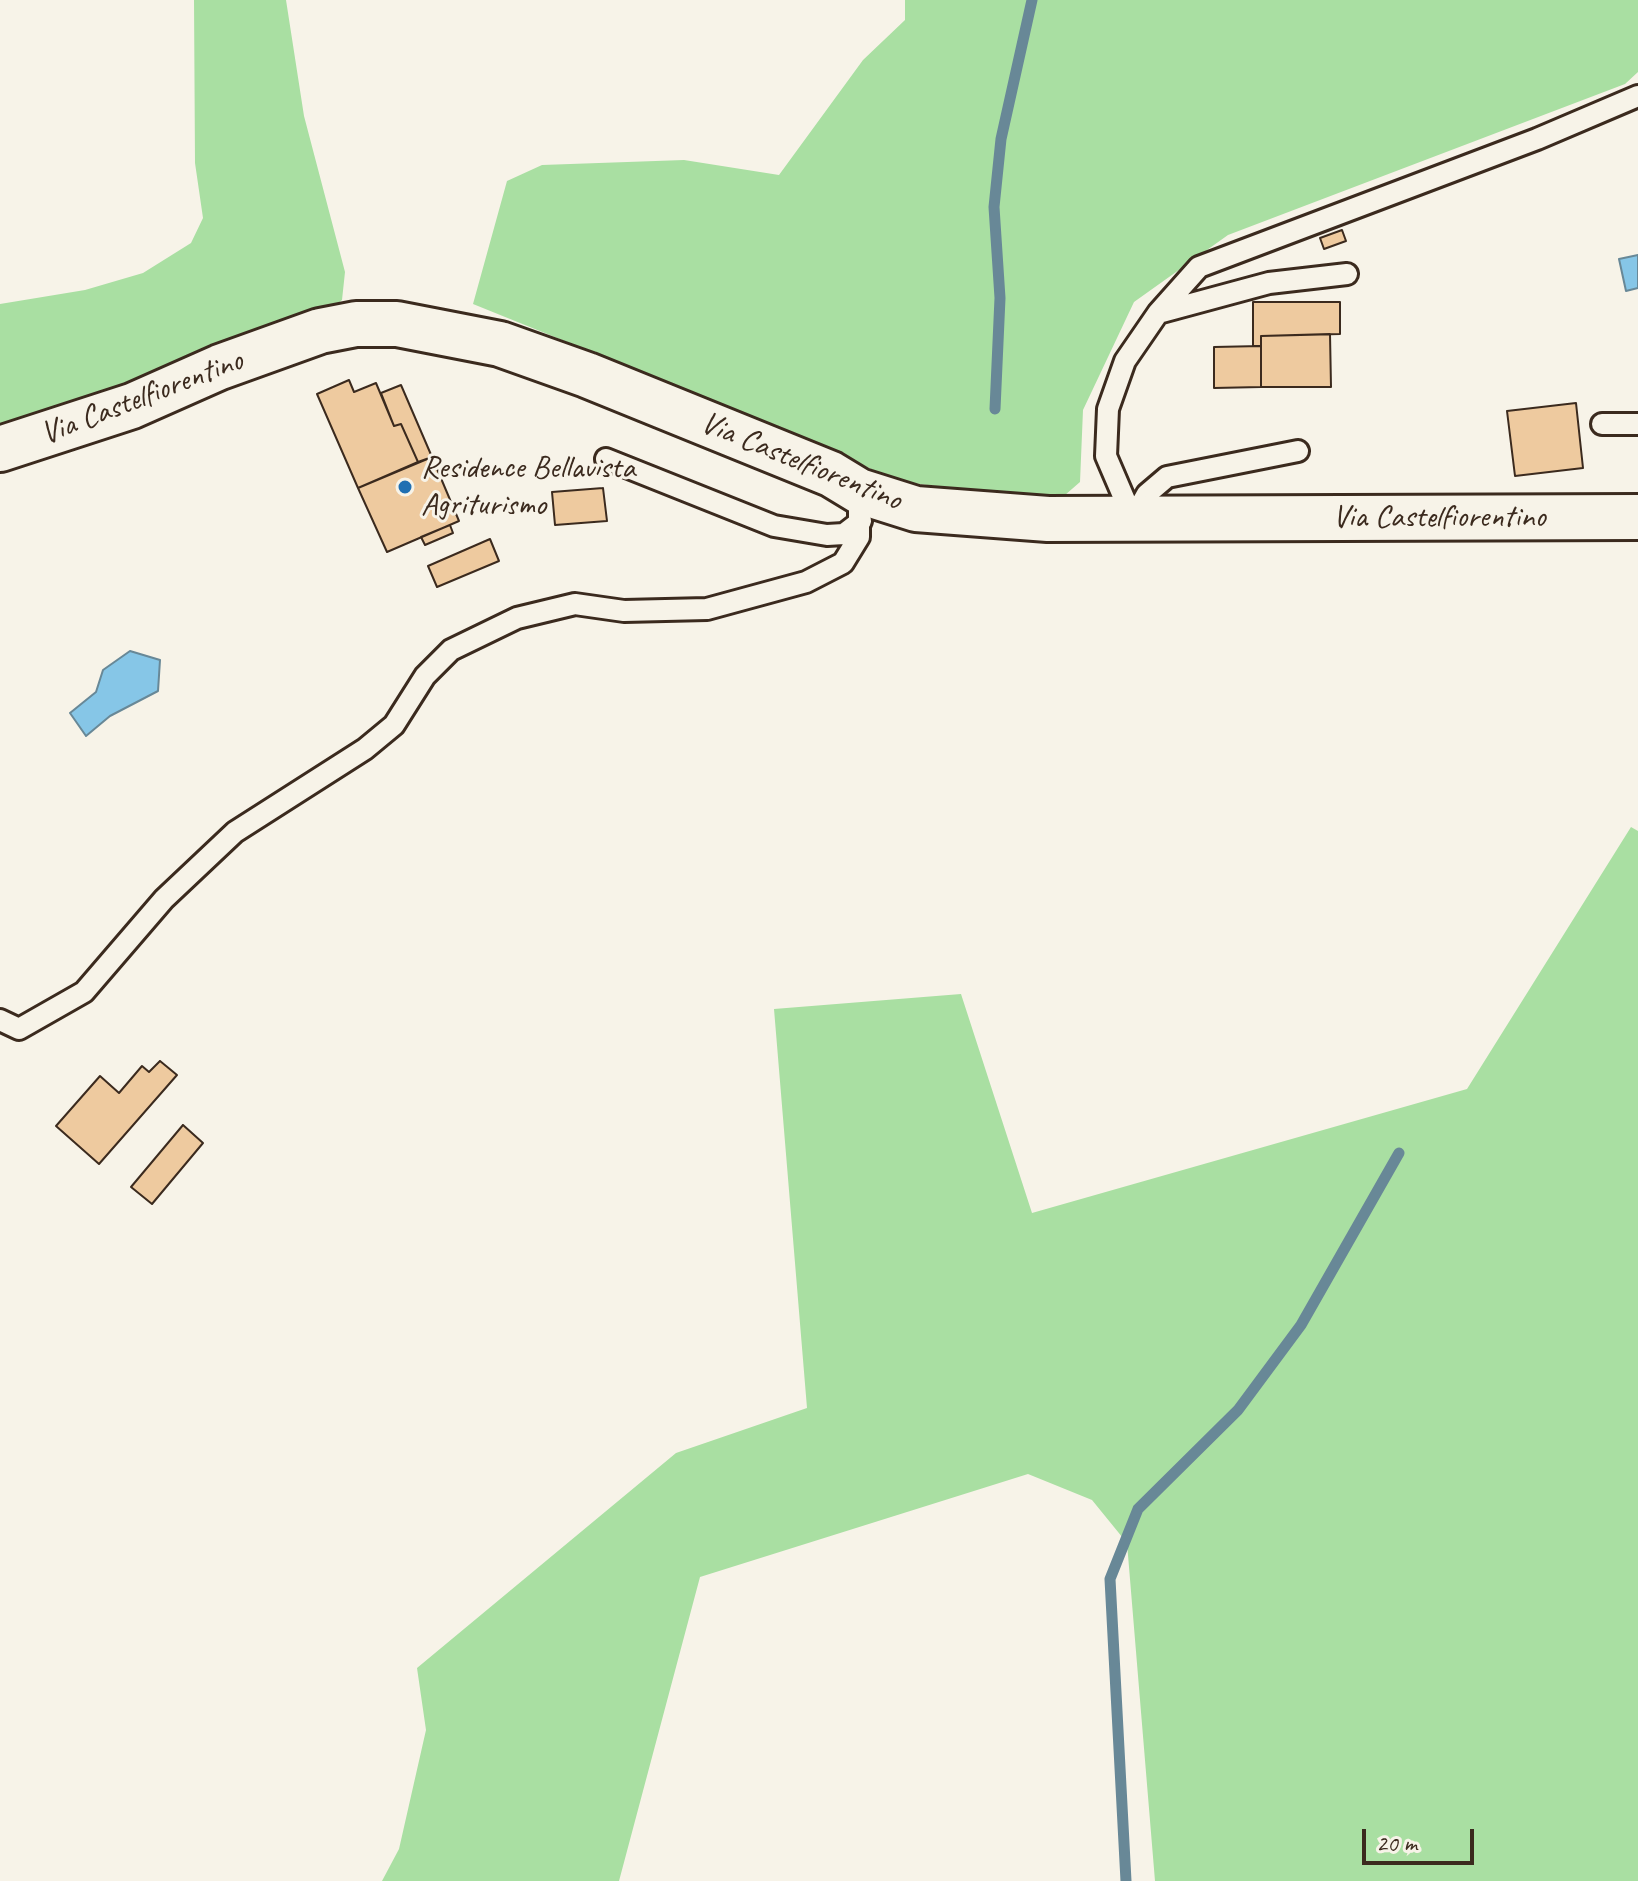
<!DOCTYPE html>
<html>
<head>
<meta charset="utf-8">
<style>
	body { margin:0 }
	#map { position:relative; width:1638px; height:1881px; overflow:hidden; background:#f7f3e8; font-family:Caveat,sans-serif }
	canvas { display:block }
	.scale { position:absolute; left:1362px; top:1829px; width:112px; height:36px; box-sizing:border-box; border:4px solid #3b2a1e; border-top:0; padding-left:10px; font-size:24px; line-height:28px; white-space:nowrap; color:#3b2a1e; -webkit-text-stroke:6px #f7f3e8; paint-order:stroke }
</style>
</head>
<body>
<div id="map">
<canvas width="1638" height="1881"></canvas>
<div class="scale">20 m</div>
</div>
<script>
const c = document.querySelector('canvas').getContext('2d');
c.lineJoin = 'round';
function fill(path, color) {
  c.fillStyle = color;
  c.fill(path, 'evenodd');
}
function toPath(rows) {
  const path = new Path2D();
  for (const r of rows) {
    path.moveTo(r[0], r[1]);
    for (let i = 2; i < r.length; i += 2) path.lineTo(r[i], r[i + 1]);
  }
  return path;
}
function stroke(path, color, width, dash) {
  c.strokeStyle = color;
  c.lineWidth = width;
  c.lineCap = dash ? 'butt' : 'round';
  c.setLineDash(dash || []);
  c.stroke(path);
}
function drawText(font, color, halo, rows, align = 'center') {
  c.font = font + ' Caveat,sans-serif';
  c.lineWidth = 6;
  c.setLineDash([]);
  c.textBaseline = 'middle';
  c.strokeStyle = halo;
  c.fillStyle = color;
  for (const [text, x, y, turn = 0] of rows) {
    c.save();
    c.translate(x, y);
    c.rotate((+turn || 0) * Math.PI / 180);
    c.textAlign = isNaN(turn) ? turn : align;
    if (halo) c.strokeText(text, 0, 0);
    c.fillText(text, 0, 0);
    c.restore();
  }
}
fill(toPath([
	[194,0,286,0,304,116,345,272,342,300,329,311,0,437,0,304,85,290,143,273,191,243,203,218,195,163],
	[905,0,1638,0,1638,72,1625,84,1228,235,1134,302,1083,410,1080,482,1057,502,897,481,807,439,473,304,507,181,542,165,684,160,779,175,863,60,905,20],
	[1631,827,1638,831,1638,1881,1155,1881,1127,1543,1092,1500,1028,1474,700,1577,619,1881,382,1881,399,1849,426,1730,417,1668,676,1453,807,1408,774,1009,961,994,1032,1213,1467,1089]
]), '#a9dfa2');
const water = toPath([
	[1638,255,1638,288,1626,291,1619,259,1638,255],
	[130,651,160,660,158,691,110,716,86,736,70,713,96,692,103,670,130,651]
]);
fill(water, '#86c6e7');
stroke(water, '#688897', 2);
stroke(toPath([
	[995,409,1000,298,994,207,1001,139,1032,0],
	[1126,1881,1110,1579,1138,1509,1238,1410,1301,1325,1399,1153]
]), '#688897', 11);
const building = toPath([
	[1342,230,1346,241,1324,249,1320,238,1342,230],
	[1253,302,1340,302,1340,334,1261,336,1261,346,1253,346,1253,302],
	[1330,334,1331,387,1261,387,1261,336,1330,334],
	[1261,346,1261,387,1214,388,1214,347,1261,346],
	[349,380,354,392,376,383,394,426,401,424,418,462,358,488,317,394,349,380],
	[401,385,432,457,418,462,401,424,394,426,381,393,401,385],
	[1576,403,1583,468,1515,476,1507,411,1576,403],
	[432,457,459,521,387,552,358,488,432,457],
	[603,488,607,521,555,525,552,492,603,488],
	[450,525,453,533,425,545,421,537,450,525],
	[490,539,499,561,437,587,428,566,490,539],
	[160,1061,177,1075,99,1164,56,1126,100,1076,119,1093,142,1066,149,1072,160,1061],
	[183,1125,203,1143,152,1204,131,1187,183,1125]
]);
fill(building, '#eeca9f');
stroke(building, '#3b2a1e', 2);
const lane = toPath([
	[1158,313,1269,283,1347,274],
	[1602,424,1638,424],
	[606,459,774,526,827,535,844,534,861,521],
	[1133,519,1106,456,1108,409,1125,361,1158,313,1199,267,1537,139,1638,96],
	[1133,519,1147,494,1167,477,1298,451],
	[0,1020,19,1029,84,992,164,899,235,832,365,749,394,725,425,676,451,650,517,618,575,604,624,611,707,609,806,582,843,563,859,537,859,491]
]);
const secondary = toPath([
	[0,449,132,406,220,367,320,331,356,324,397,324,500,344,587,375,831,474,859,491,916,509,1048,519,1638,517]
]);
stroke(lane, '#3b2a1e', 26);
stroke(secondary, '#3b2a1e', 50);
stroke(lane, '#f7f3e8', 20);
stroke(secondary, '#f7f3e8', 44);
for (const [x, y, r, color] of [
	[405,487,8,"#1f6fb2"]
]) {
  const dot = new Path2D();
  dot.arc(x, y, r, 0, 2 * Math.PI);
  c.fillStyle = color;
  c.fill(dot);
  stroke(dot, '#f7f3e8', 3);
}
drawText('32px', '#3b2a1e', '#f7f3e8', [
	["Via Castelfiorentino",142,398,-21],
	["Via Castelfiorentino",801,462,22],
	["Via Castelfiorentino",1439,518]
]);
drawText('32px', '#3b2a1e', '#f7f3e8', [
	["Residence Bellavista",421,469],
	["Agriturismo",421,506]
], 'left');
</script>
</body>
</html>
